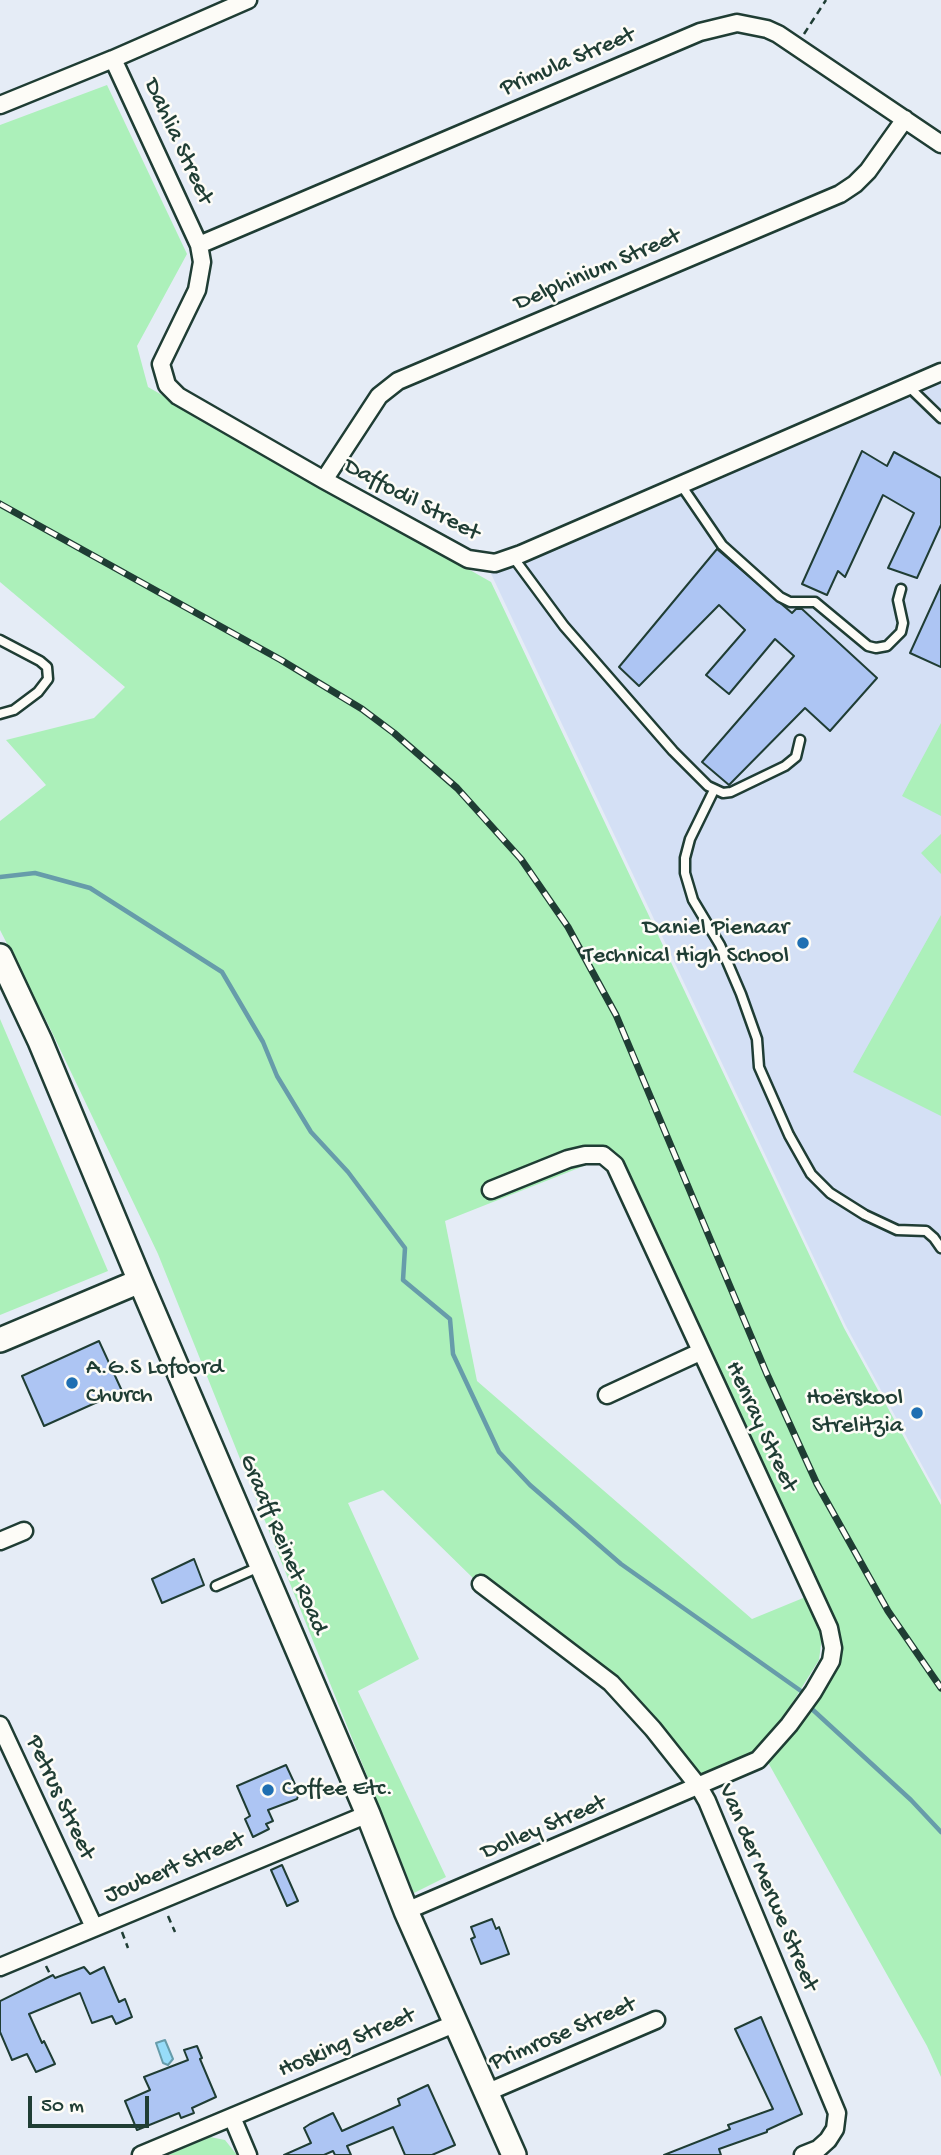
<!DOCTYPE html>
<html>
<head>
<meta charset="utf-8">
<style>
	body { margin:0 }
	#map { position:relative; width:941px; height:2155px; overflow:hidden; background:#e5ecf6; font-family:"Gochi Hand",sans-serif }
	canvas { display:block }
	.scale { position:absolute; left:28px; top:2096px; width:121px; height:32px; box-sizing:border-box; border:4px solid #1f3d34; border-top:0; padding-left:9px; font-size:21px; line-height:24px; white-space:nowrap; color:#1f3d34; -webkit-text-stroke:5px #fdfcf7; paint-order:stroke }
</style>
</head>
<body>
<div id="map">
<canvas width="941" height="2155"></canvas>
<div class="scale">50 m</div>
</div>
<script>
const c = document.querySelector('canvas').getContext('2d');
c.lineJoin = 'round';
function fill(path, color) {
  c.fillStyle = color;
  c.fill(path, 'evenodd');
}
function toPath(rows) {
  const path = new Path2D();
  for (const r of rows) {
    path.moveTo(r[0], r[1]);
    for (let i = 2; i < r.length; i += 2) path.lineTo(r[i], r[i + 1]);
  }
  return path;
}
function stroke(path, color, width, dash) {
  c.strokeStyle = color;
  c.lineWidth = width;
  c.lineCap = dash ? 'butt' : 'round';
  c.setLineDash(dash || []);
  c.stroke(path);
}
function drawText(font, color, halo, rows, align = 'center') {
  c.font = font + ' "Gochi Hand",sans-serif';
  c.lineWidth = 5;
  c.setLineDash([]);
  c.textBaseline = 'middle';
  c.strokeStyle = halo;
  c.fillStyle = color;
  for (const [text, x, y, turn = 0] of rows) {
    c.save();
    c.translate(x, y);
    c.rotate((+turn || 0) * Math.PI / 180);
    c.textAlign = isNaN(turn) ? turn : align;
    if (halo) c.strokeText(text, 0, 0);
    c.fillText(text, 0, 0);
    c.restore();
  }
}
fill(toPath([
	[941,364,941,1500,846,1326,486,563]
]), '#d4e0f5');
fill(toPath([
	[107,85,187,254,137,346,148,387,491,582,844,1328,941,1505,941,2077,927,2046,765,1757,825,1663,831,1628,609,1156,445,1221,477,1381,752,1619,808,1596,823,1629,819,1660,761,1753,699,1779,654,1729,476,1581,383,1490,348,1503,419,1659,358,1691,446,1877,414,1893,158,1254,48,1024,0,930,0,821,46,785,6,740,94,718,125,687,0,582,0,125],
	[941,723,941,816,902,796],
	[941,834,941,874,921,853],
	[941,915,941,1116,853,1072],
	[0,1019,108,1271,0,1315],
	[210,2137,225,2140,237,2155,168,2155]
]), '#acf0ba');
const water = toPath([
	[165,2040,173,2059,168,2065,163,2063,156,2043,165,2040]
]);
fill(water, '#97dcf9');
stroke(water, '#679caa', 2);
stroke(toPath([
	[0,877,35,873,90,888,222,972,263,1042,277,1076,311,1132,348,1172,405,1248,403,1280,450,1319,453,1354,499,1452,530,1485,621,1564,801,1691],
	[813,1710,911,1800,941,1832]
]), '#679caa', 4.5);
const building = toPath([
	[862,451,887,466,894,452,941,478,941,525,917,578,888,568,914,513,883,495,845,577,838,571,827,595,802,584,862,451],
	[717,549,792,613,796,609,802,609,877,678,830,731,805,708,729,785,702,762,794,656,775,639,729,694,706,675,745,630,719,605,639,686,619,667,717,549],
	[941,585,941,667,910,653,941,585],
	[99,1341,122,1391,44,1426,22,1376,99,1341],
	[194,1559,204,1585,162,1603,152,1579,194,1559],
	[286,1765,299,1793,297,1799,268,1810,273,1821,266,1824,269,1829,253,1837,245,1819,250,1816,237,1786,286,1765],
	[282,1865,298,1901,287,1906,271,1870,282,1865],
	[492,1919,496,1929,499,1927,509,1954,481,1964,471,1939,475,1937,471,1927,492,1919],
	[84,1967,90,1974,104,1967,119,2002,125,1999,132,2017,116,2024,112,2016,92,2023,80,1993,29,2014,42,2043,44,2041,55,2064,36,2072,27,2054,12,2060,0,2032,0,2001,53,1975,55,1978,84,1967],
	[761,2017,802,2114,767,2130,767,2132,719,2149,721,2155,664,2155,730,2129,728,2125,773,2109,735,2029,761,2017],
	[197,2046,202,2058,200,2059,216,2097,192,2108,194,2113,181,2118,179,2113,137,2130,125,2101,150,2090,144,2077,188,2060,184,2050,197,2046],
	[428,2085,455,2145,432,2155,405,2155,393,2127,347,2146,351,2155,335,2155,333,2151,324,2155,284,2155,311,2143,304,2128,310,2124,333,2113,342,2131,400,2105,398,2099,428,2085]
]);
fill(building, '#adc5f3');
stroke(building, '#1f3d34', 2);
const lane = toPath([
	[908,386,941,418],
	[681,485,722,545,780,597,790,602,815,602,868,646,876,648,887,646,901,632,903,623,898,600,901,589],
	[513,557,564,626,673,751,708,786,723,793,731,792,785,766,796,757,800,740],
	[0,640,40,661,47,667,48,679,38,692,14,710,0,714],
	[714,790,690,839,685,858,685,873,693,900,720,945,741,994,757,1039,759,1067,789,1135,811,1174,830,1193,865,1215,897,1230,926,1231,934,1238,941,1248],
	[216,1586,259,1567]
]);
const street = toPath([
	[113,59,199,245,202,262,197,290,161,364,167,385,178,396,324,480,468,559,495,563,521,554,941,372],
	[0,105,113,59,248,0],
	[199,245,700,32,737,23,767,29,778,34,941,144],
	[324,480,379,396,398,381,840,194,855,184,868,171,905,119],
	[607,1395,700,1352],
	[0,1541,24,1531],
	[481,1584,611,1683,653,1729,699,1787,707,1801,837,2113,835,2129,828,2140,818,2149,803,2155],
	[0,1725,94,1927],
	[406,1911,758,1760,789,1725,813,1692,831,1661,833,1648,829,1628,615,1165,603,1155,585,1155,568,1159,491,1190],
	[0,1967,368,1814],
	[488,2092,656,2020],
	[232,2117,248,2155],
	[141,2155,454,2024]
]);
const secondary = toPath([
	[0,956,40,1041,140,1281,368,1814,406,1911,514,2155],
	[0,1340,140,1281]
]);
stroke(lane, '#1f3d34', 13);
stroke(street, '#1f3d34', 21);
stroke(secondary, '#1f3d34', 28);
stroke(toPath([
	[804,34,826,0],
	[168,1916,175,1932],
	[122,1932,128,1948],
	[46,1966,51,1976]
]), '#1f3d34', 2.5, [7, 5]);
stroke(lane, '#fdfcf7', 8);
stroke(street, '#fdfcf7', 16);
stroke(secondary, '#fdfcf7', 23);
const rail = toPath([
	[0,504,281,660,362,709,394,733,457,788,521,859,568,927,616,1015,766,1372,817,1484,888,1611,941,1688]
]);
stroke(rail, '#1f3d34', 7);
stroke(rail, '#fdfcf7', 4.5, [13]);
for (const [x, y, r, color] of [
	[803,943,7,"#1f6fb2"],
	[72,1383,7,"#1f6fb2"],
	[917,1413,7,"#1f6fb2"],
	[268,1790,7,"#1f6fb2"]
]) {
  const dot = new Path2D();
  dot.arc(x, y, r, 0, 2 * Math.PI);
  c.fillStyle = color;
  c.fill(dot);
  stroke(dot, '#fdfcf7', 2.5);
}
drawText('24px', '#1f3d34', '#fdfcf7', [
	["Primula Street",568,63,-23],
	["Dahlia Street",177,142,65],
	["Delphinium Street",598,271,-23],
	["Daffodil Street",411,501,28],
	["Henray Street",760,1427,65],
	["Graaff Reinet Road",282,1545,67],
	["Petrus Street",59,1798,65],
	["Dolley Street",544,1829,-23],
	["Joubert Street",175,1869,-23],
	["Van der Merwe Street",767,1888,67],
	["Primrose Street",563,2035,-23],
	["Hosking Street",347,2044,-23]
]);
drawText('24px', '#1f3d34', '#fdfcf7', [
	["Daniel Pienaar",789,929],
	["Technical High School",789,957],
	["A.G.S Lofoord",86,1369,"left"],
	["Church",86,1397,"left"],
	["Hoërskool",903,1399],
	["Strelitzia",903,1427],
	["Coffee Etc.",282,1790,"left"]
], 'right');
</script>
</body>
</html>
